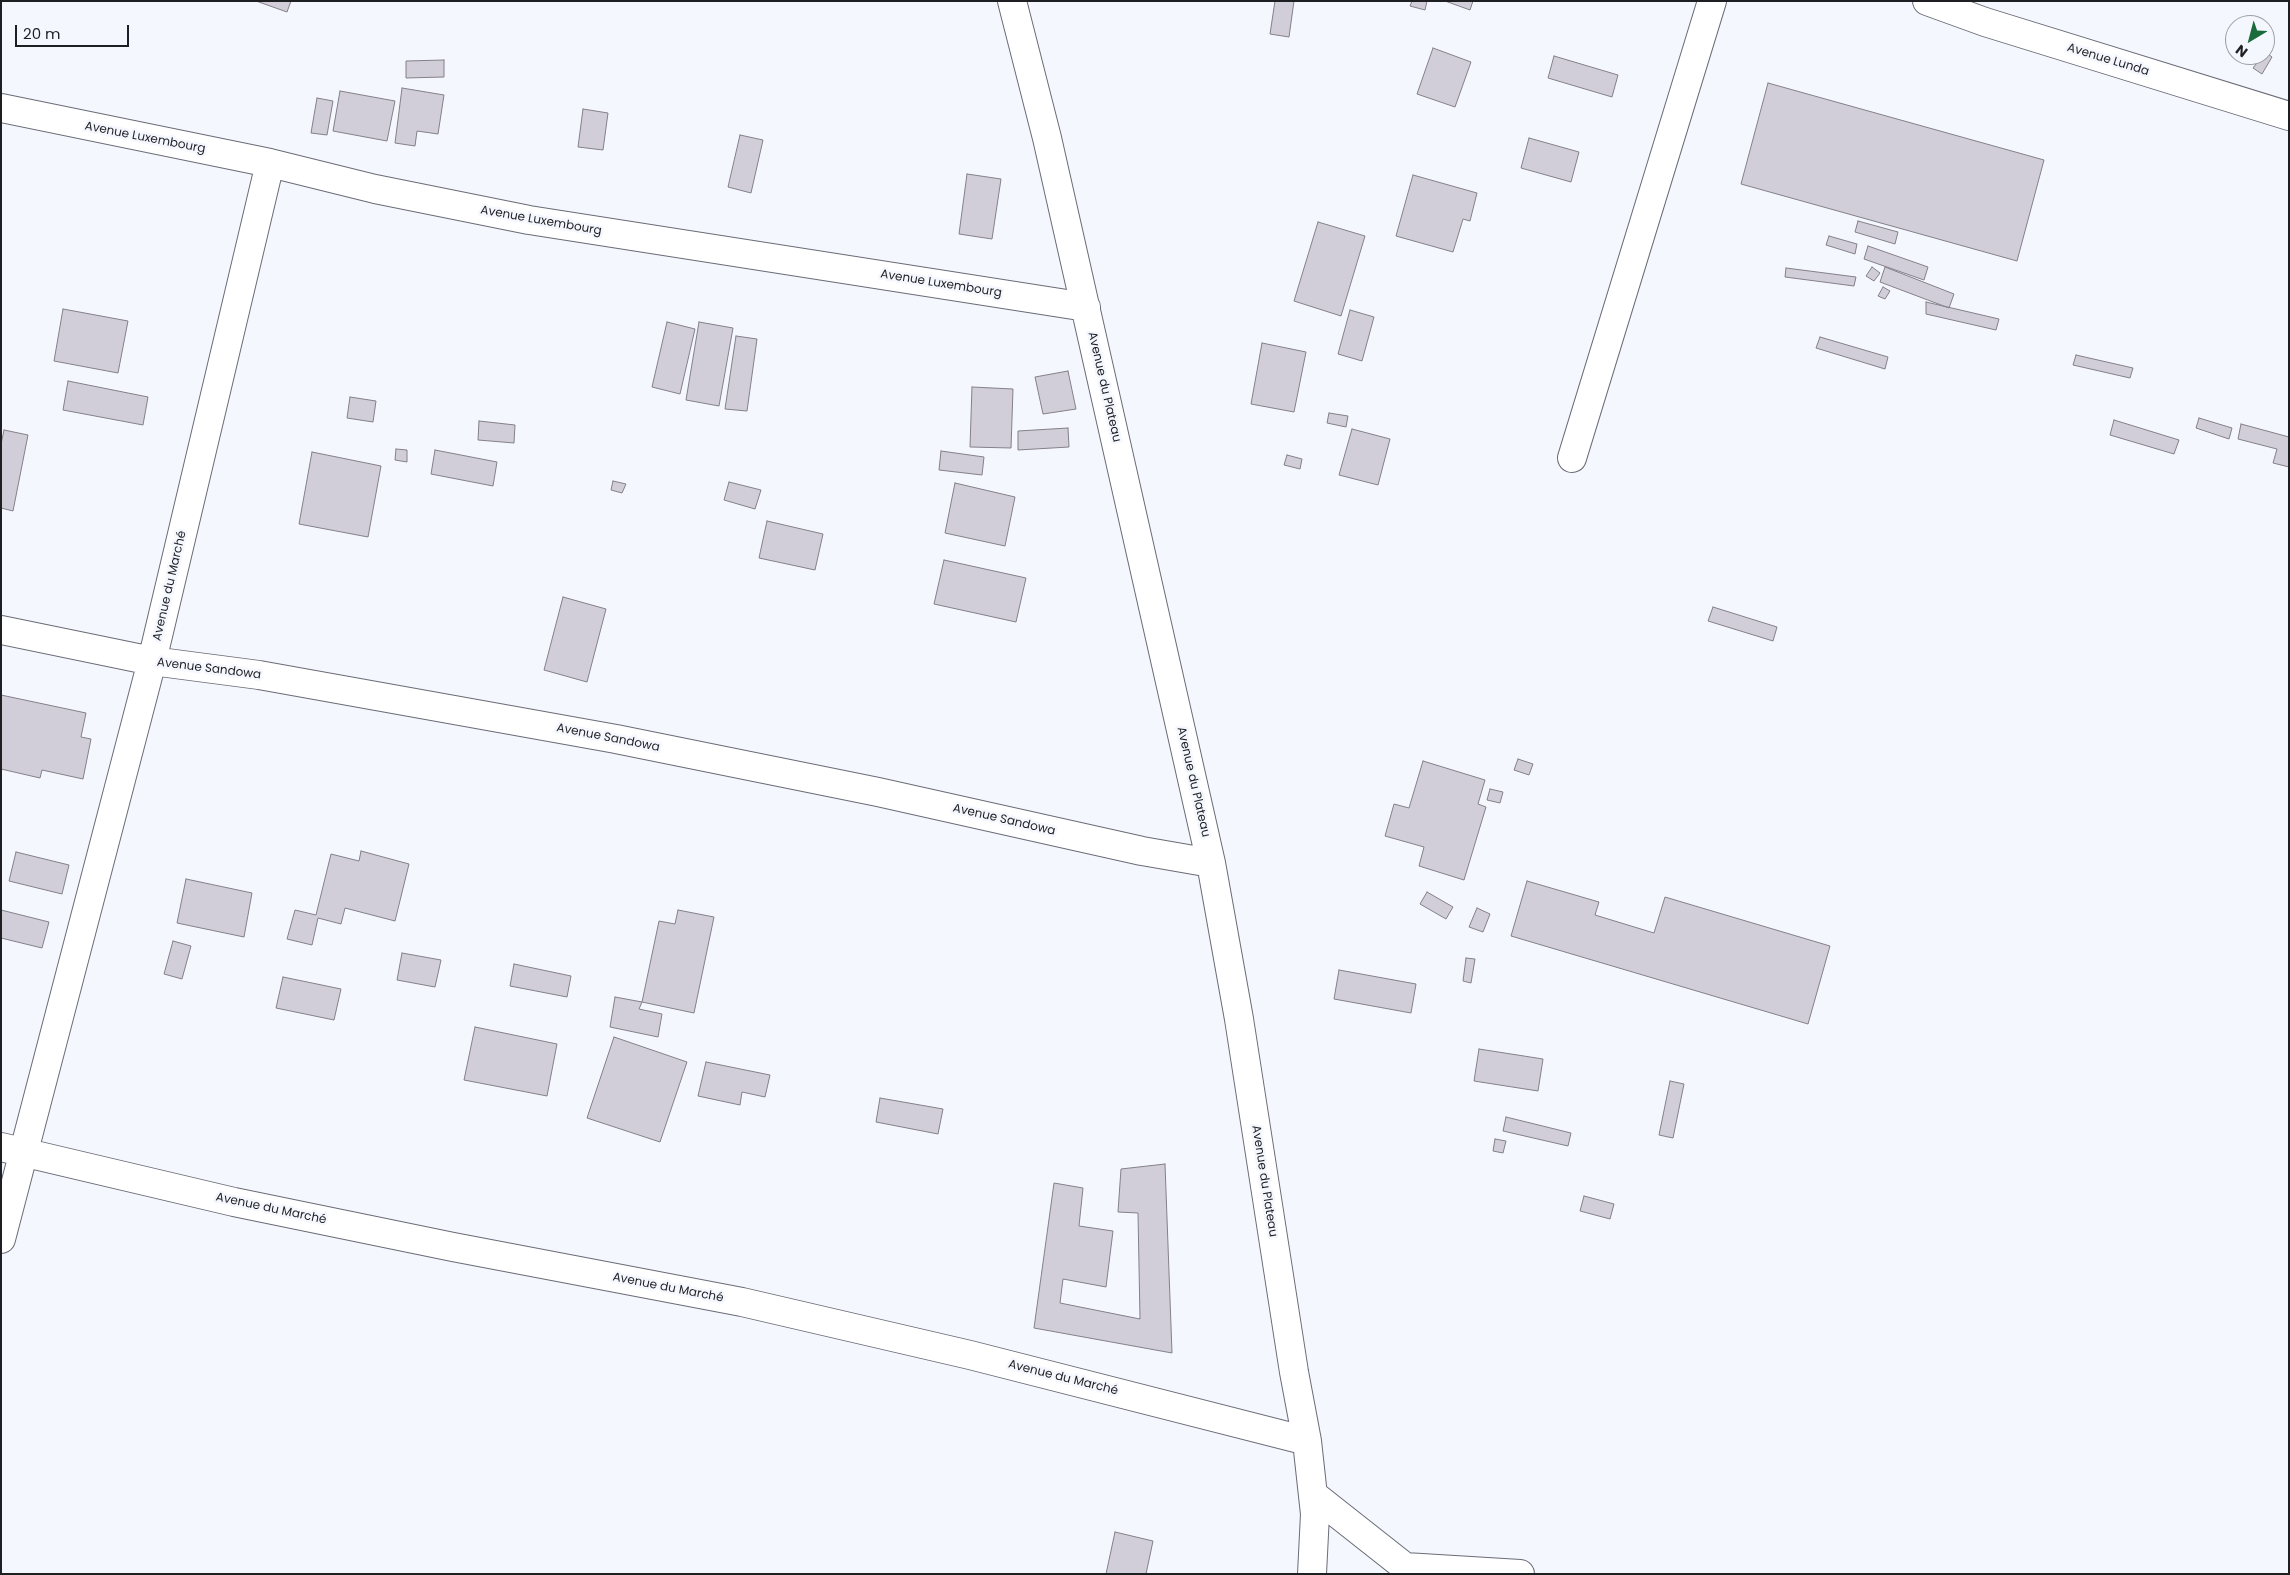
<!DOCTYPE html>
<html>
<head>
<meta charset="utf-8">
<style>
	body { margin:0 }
	#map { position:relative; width:2290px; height:1575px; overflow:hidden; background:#f5f7fe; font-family:Poppins,sans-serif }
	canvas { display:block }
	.frame { position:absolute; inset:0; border:2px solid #1e1f23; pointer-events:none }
	.north { position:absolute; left:2225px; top:15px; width:50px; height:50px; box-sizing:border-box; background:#f5f7fe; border:1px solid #9fa1a6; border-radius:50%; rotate:217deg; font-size:14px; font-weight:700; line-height:20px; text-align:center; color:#1e1f23 }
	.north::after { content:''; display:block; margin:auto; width:18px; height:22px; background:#1a6c3d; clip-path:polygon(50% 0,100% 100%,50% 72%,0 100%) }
	.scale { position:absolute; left:15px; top:25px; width:114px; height:22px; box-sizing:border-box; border:2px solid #1e1f23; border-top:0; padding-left:6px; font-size:15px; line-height:18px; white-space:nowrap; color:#1e1f23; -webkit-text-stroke:4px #f5f7fe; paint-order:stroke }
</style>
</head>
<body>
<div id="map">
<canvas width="2290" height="1575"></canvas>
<div class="frame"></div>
<div class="north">N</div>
<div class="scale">20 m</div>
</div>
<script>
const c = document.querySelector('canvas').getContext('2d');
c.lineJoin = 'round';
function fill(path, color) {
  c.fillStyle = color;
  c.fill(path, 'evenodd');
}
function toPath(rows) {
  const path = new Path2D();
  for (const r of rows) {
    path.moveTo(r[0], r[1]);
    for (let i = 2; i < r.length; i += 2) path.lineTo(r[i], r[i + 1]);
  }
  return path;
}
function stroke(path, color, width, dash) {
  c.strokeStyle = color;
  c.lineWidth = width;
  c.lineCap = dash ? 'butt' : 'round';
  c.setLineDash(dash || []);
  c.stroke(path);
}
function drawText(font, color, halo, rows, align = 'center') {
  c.font = font + ' Poppins,sans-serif';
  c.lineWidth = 5;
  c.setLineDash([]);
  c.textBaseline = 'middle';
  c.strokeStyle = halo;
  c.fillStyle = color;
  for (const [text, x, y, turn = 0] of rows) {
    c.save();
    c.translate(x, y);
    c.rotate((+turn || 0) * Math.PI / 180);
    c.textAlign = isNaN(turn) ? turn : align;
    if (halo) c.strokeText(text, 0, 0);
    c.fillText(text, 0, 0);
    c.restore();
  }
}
const building = toPath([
	[256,1,291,1,287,12,256,1],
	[1275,1,1294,1,1289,37,1270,34,1275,1],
	[1412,1,1427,1,1425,10,1410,6,1412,1],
	[1445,1,1473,1,1470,10,1445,1],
	[1433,48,1471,62,1455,107,1417,94,1433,48],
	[2265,52,2272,57,2262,74,2253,68,2265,52],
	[1554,56,1618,75,1612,97,1548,78,1554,56],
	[444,60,444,77,406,78,406,61,444,60],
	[1768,83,2044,160,2017,261,1741,184,1768,83],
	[402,88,444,95,438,134,417,131,415,146,395,143,402,88],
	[340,91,395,101,387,141,333,131,340,91],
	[317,98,333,101,327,135,311,133,317,98],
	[583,109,608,113,603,150,578,147,583,109],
	[740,135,763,140,751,193,728,187,740,135],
	[1529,138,1579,152,1571,182,1521,168,1529,138],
	[967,174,1001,179,992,239,959,234,967,174],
	[1413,175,1477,193,1470,221,1463,219,1453,252,1396,236,1413,175],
	[1858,221,1898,232,1895,244,1855,232,1858,221],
	[1318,222,1365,236,1341,316,1294,301,1318,222],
	[1829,236,1857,244,1855,254,1826,245,1829,236],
	[1868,246,1928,267,1924,280,1864,259,1868,246],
	[1872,267,1880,273,1874,281,1866,276,1872,267],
	[1885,267,1954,294,1949,308,1880,282,1885,267],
	[1786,268,1856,277,1854,286,1785,277,1786,268],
	[1883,287,1890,291,1885,299,1878,296,1883,287],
	[1926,302,1999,319,1996,330,1926,314,1926,302],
	[63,309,128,321,118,373,54,361,63,309],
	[1350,310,1374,317,1362,361,1338,354,1350,310],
	[667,322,695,329,680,394,652,387,667,322],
	[699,322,733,328,719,406,686,400,699,322],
	[736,336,757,339,747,411,725,409,736,336],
	[1820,337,1888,357,1885,369,1816,348,1820,337],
	[1262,343,1306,352,1294,412,1251,404,1262,343],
	[2076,355,2133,368,2130,378,2073,365,2076,355],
	[1068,371,1076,409,1043,414,1035,377,1068,371],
	[68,381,148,397,143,425,63,410,68,381],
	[972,387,1013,389,1011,448,970,447,972,387],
	[350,397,376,401,373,422,347,418,350,397],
	[1329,413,1348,416,1346,427,1327,423,1329,413],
	[2199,418,2232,428,2229,439,2196,428,2199,418],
	[2114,420,2179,440,2174,454,2110,435,2114,420],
	[479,421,515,425,514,443,478,440,479,421],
	[2241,424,2289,437,2289,467,2273,463,2277,449,2238,439,2241,424],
	[1068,428,1069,447,1018,450,1018,431,1068,428],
	[1352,429,1390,439,1378,485,1339,475,1352,429],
	[4,430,28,435,13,511,1,508,1,444,4,430],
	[396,449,407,450,407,462,395,460,396,449],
	[435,450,497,462,493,486,431,474,435,450],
	[941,451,984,457,982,475,939,470,941,451],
	[312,452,381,466,368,537,299,524,312,452],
	[1287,455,1302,459,1300,469,1284,465,1287,455],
	[613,481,626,484,622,493,611,490,613,481],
	[729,482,761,490,755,509,724,500,729,482],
	[955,483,1015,497,1005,546,945,533,955,483],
	[767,521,823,534,815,570,759,558,767,521],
	[944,560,1026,578,1016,622,934,604,944,560],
	[563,597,606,609,587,682,544,670,563,597],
	[1713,607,1777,627,1773,641,1708,621,1713,607],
	[1,695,86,713,81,737,91,739,83,779,42,770,40,778,1,769,1,695],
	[1518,759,1533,764,1529,775,1514,770,1518,759],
	[1423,761,1485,780,1478,804,1486,807,1464,880,1419,866,1424,847,1385,836,1394,804,1409,808,1423,761],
	[1490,789,1503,792,1500,803,1487,800,1490,789],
	[361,851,409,864,395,921,345,908,341,924,318,918,312,945,287,939,295,910,316,915,331,854,359,861,361,851],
	[16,852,69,865,62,894,9,881,16,852],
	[186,879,252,893,244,937,177,923,186,879],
	[1527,881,1599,902,1595,915,1654,933,1665,897,1830,946,1808,1024,1511,936,1527,881],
	[1427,892,1453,907,1446,919,1420,904,1427,892],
	[1477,908,1490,914,1483,932,1469,927,1477,908],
	[1,910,49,922,42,948,1,938,1,910],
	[678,910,714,917,694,1013,642,1002,659,921,675,924,678,910],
	[173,941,191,946,182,979,164,974,173,941],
	[402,953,441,960,435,987,397,980,402,953],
	[1466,958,1475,959,1471,983,1463,981,1466,958],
	[514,964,571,976,567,997,510,986,514,964],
	[1339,970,1416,984,1411,1013,1334,999,1339,970],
	[283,977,341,989,334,1020,276,1008,283,977],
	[615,997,642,1002,639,1009,662,1014,658,1037,610,1027,615,997],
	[475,1027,557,1044,547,1096,464,1080,475,1027],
	[614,1037,687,1062,660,1142,587,1118,614,1037],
	[1479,1049,1543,1059,1538,1091,1474,1081,1479,1049],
	[706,1062,770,1075,765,1097,742,1092,740,1105,698,1096,706,1062],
	[1670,1081,1684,1084,1673,1138,1659,1135,1670,1081],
	[880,1098,943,1109,938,1134,876,1122,880,1098],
	[1506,1117,1571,1133,1568,1146,1503,1131,1506,1117],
	[1495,1139,1506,1141,1503,1153,1493,1151,1495,1139],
	[1165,1164,1172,1353,1034,1328,1054,1183,1083,1188,1079,1226,1113,1231,1106,1287,1063,1279,1060,1303,1140,1319,1138,1213,1118,1212,1121,1169,1165,1164],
	[1584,1196,1614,1204,1610,1219,1580,1211,1584,1196],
	[1115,1532,1153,1541,1146,1574,1106,1574,1115,1532]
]);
fill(building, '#d1cdd9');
stroke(building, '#83808a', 1);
const minor = toPath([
	[1012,1,1047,138,1211,863,1239,1019,1294,1372,1307,1441,1315,1514,1312,1574],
	[1927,1,1985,22,2289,116],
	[1,108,270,163,375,189,529,220,1086,307],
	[1572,458,1712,1],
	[1,630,152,661,259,675,616,739,878,792,1142,851,1211,863],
	[1,1147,234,1202,453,1247,742,1302,970,1355,1307,1441],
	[1,1239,152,661,270,163],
	[1315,1496,1405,1567,1520,1574]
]);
stroke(minor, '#6a6c77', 30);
stroke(minor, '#fff', 28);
drawText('12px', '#1e1f23', '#f5f7fe', [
	["Avenue Lunda",2108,60,17],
	["Avenue Luxembourg",145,138,11],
	["Avenue Luxembourg",541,221,10],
	["Avenue Luxembourg",941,284,9],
	["Avenue du Plateau",1104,387,77],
	["Avenue du Marché",170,586,-77],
	["Avenue Sandowa",209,669,7],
	["Avenue Sandowa",608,738,11],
	["Avenue du Plateau",1193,782,77],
	["Avenue Sandowa",1004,820,13],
	["Avenue du Plateau",1264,1181,81],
	["Avenue du Marché",271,1209,12],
	["Avenue du Marché",668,1288,11],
	["Avenue du Marché",1063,1378,14]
]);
</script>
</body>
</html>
